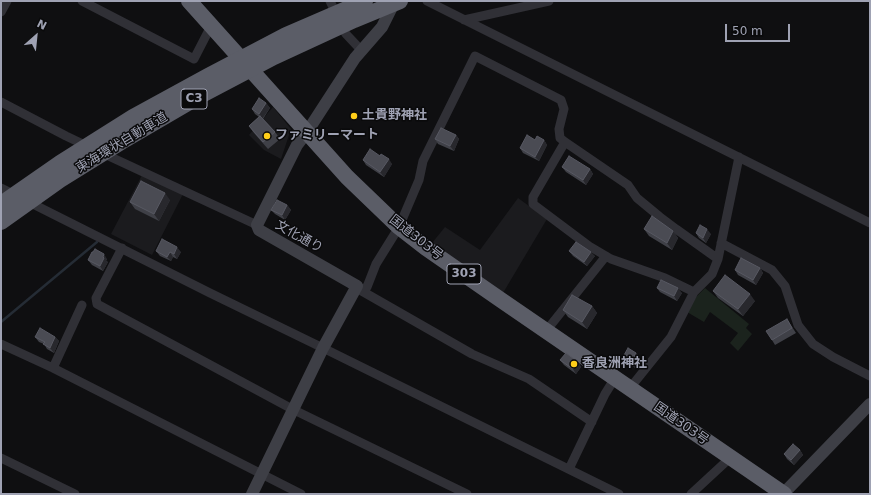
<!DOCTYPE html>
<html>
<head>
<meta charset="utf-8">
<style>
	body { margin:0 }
	#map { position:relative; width:871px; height:495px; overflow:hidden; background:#0f0f11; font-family:"DejaVu Sans",sans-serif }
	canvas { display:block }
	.frame { position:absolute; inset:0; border:2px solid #9fa2b3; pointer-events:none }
	.north { position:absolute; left:16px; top:16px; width:40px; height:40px; -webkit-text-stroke:3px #0a0a0b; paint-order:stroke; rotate:27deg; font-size:11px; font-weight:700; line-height:16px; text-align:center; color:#9fa2b3 }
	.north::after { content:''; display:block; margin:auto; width:14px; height:18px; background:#9fa2b3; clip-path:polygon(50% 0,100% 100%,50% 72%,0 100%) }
	.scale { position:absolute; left:725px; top:24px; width:65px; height:18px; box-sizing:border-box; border:2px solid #9fa2b3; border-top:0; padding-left:5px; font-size:12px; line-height:14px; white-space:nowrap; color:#9fa2b3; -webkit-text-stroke:3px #0a0a0b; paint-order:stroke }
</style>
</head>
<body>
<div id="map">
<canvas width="871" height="495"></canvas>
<div class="frame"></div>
<div class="north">N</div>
<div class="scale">50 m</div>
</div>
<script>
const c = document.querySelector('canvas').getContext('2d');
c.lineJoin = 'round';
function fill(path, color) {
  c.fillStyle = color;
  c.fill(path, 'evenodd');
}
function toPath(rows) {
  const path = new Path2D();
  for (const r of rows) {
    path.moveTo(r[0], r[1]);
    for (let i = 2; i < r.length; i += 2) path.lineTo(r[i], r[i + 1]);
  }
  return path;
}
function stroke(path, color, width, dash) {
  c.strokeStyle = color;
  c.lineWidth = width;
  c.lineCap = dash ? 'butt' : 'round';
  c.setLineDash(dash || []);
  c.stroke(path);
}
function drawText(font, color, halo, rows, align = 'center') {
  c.font = font + ' "DejaVu Sans","Noto Sans JP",sans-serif';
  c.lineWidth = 3;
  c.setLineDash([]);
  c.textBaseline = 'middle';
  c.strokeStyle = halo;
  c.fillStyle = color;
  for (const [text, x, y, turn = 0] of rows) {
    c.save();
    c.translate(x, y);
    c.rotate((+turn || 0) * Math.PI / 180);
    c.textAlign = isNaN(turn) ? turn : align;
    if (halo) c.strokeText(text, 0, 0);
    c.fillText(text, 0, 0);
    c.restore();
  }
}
fill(toPath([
	[273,107,291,129,281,159,264,150,249,135],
	[142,175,183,194,152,255,111,234],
	[518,198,547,219,503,293,432,243,445,227,480,250]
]), '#1b1b1e');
fill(toPath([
	[705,288,749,324,746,328,752,334,738,351,730,343,738,333,710,312,704,322,687,312,696,297]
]), '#1b231d');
stroke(toPath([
	[1,322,97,242]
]), '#252c35', 2.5);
stroke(toPath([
	[82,1,194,59,211,26],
	[330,1,346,34,361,50],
	[427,1,870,223],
	[1,12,7,1],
	[464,20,549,1],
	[1,102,66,136,89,147],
	[565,142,533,197,533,204,589,246,611,259,665,278,694,292],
	[100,152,257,225],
	[1,188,210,293,323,348,619,494],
	[721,243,772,270,785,286,798,325,813,344,833,357,870,376],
	[122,248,96,298,97,304,294,410,467,494],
	[546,331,606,256],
	[1,344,53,368,301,494],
	[53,368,82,305],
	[630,388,671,337,694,292,712,274,718,259,739,157],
	[592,422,529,379,472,354,360,290,367,287,376,264,399,227,419,180,423,161,475,56,561,100,564,109,559,129,560,138,565,142,628,185,637,198,660,217,676,229,718,259],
	[1,458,75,494],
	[569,469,605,394,615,378],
	[691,494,730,458]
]), '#303036', 9);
stroke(toPath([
	[252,494,323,348,357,286,259,230,257,225,297,145,307,132,355,58,382,27,395,1],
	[783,494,870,404]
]), '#3e3f46', 12);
stroke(toPath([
	[189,1,347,177,399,227,426,248,501,300,784,494]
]), '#5b5d67', 16);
stroke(toPath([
	[1,204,60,163,133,117,208,76,286,35,365,1],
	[1,222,60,180,126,139,198,97,274,57,354,20,400,1]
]), '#5b5d67', 16);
fill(toPath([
	[266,103,270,108,263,119,275,132,280,139,268,149,254,133,249,126,259,117,255,114,252,109],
	[456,135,459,139,454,151,438,144,435,139],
	[535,140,544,140,547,145,539,161,523,153,520,148],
	[380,156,392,164,384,177,366,165,363,160],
	[562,167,590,169,593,174,586,185,566,172],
	[170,200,159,221,135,209,130,202],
	[287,205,291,210,285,220,275,214,271,210],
	[644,229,673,231,678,238,672,250,649,236],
	[696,233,711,234,706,243,699,238],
	[156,251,181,252,177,259,173,257,171,261,160,256],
	[569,251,595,256,587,266,573,256],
	[107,259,106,261,108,262,103,271,92,265,88,260],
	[760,268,763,273,756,285,738,275,735,270],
	[657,288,682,293,677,301,660,292],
	[713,291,755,301,743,316,718,298],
	[592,306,597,313,587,329,568,317,563,310],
	[787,319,796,333,775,345,772,340],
	[35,337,55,337,59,341,54,353,47,349,44,344,39,342],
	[636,353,640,358,639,359,642,364,637,369,626,362,623,357],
	[560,360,578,362,581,367,576,374,564,365],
	[800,450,803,455,794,465,787,459,784,454]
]), '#3f4047');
fill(toPath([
	[266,103,270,108,262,119,259,114],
	[456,135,459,139,454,151,450,146],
	[544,140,547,145,539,161,535,157],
	[389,159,392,164,384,177,380,172],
	[590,169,593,174,586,185,583,180],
	[165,193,170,200,159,221,154,214],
	[287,205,291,210,285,220,282,215],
	[707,229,711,234,706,243,703,238],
	[673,231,678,238,672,250,667,243],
	[177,247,181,252,177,259,174,254],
	[170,252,173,257,171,261,167,257],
	[591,252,595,256,587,266,584,262],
	[104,254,107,259,106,261,108,262,103,271,100,266],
	[760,268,763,273,756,285,753,280],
	[678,288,682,293,677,301,674,296],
	[750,294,755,301,743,316,738,309],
	[592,306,597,313,587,329,582,322],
	[55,337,59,341,54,353,50,348],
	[636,353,640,358,639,359,642,364,637,369,634,364,634,356],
	[578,362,581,367,576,374,573,369],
	[800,450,803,455,794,465,791,460]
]), '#28282d');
const building = toPath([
	[259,98,266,103,259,114,252,109,259,98],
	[260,116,275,132,263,142,249,126,260,116],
	[441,128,456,135,450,146,435,139,441,128],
	[527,135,535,140,537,136,544,140,535,157,520,148,527,135],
	[370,149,380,156,381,154,389,159,380,172,363,160,370,149],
	[569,156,590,169,583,180,562,167,569,156],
	[141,181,165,193,154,214,130,202,141,181],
	[277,200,287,205,282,215,271,210,277,200],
	[652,216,673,231,667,243,644,229,652,216],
	[700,225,707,229,703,238,696,233,700,225],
	[162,239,177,247,174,254,170,252,167,257,156,251,162,239],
	[576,242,591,252,584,262,569,251,576,242],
	[95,249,104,254,103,257,104,258,100,266,88,260,92,252,93,252,95,249],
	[741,258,760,268,753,280,735,270,741,258],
	[725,275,750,294,738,309,713,291,725,275],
	[661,280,678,288,674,296,657,288,661,280],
	[572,295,592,306,582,322,563,310,572,295],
	[787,319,792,328,772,340,766,331,787,319],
	[40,328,55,337,50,348,43,344,45,342,35,337,40,328],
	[628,348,636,353,634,356,638,359,634,364,623,357,628,348],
	[566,353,578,362,573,369,560,360,566,353],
	[793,444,800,450,791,460,784,454,793,444]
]);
fill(building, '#4a4b53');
stroke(building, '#575862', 1);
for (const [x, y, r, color] of [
	[354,116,4,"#ffce19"],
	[267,136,4,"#ffce19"],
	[574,364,4,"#ffce19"]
]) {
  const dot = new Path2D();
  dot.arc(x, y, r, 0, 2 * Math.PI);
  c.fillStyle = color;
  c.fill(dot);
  stroke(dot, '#0a0a0b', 1.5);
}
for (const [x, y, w] of [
	[194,99,26],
	[464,274,34]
]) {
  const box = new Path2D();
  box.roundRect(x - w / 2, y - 10, w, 20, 3);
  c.fillStyle = '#0a0a0b';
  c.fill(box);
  stroke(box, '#9fa2b3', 1);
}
drawText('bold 12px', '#9fa2b3', null, [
	["C3",194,99],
	["303",464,274]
]);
drawText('bold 13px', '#9fa2b3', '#0a0a0b', [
	["土貴野神社",362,116],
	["ファミリーマート",275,136],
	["香良洲神社",582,364]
], 'left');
drawText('13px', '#9fa2b3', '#0a0a0b', [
	["東海環状自動車道",122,143,-31],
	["文化通り",299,237,29],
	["国道303号",416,238,38],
	["国道303号",681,424,35]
]);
</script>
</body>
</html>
